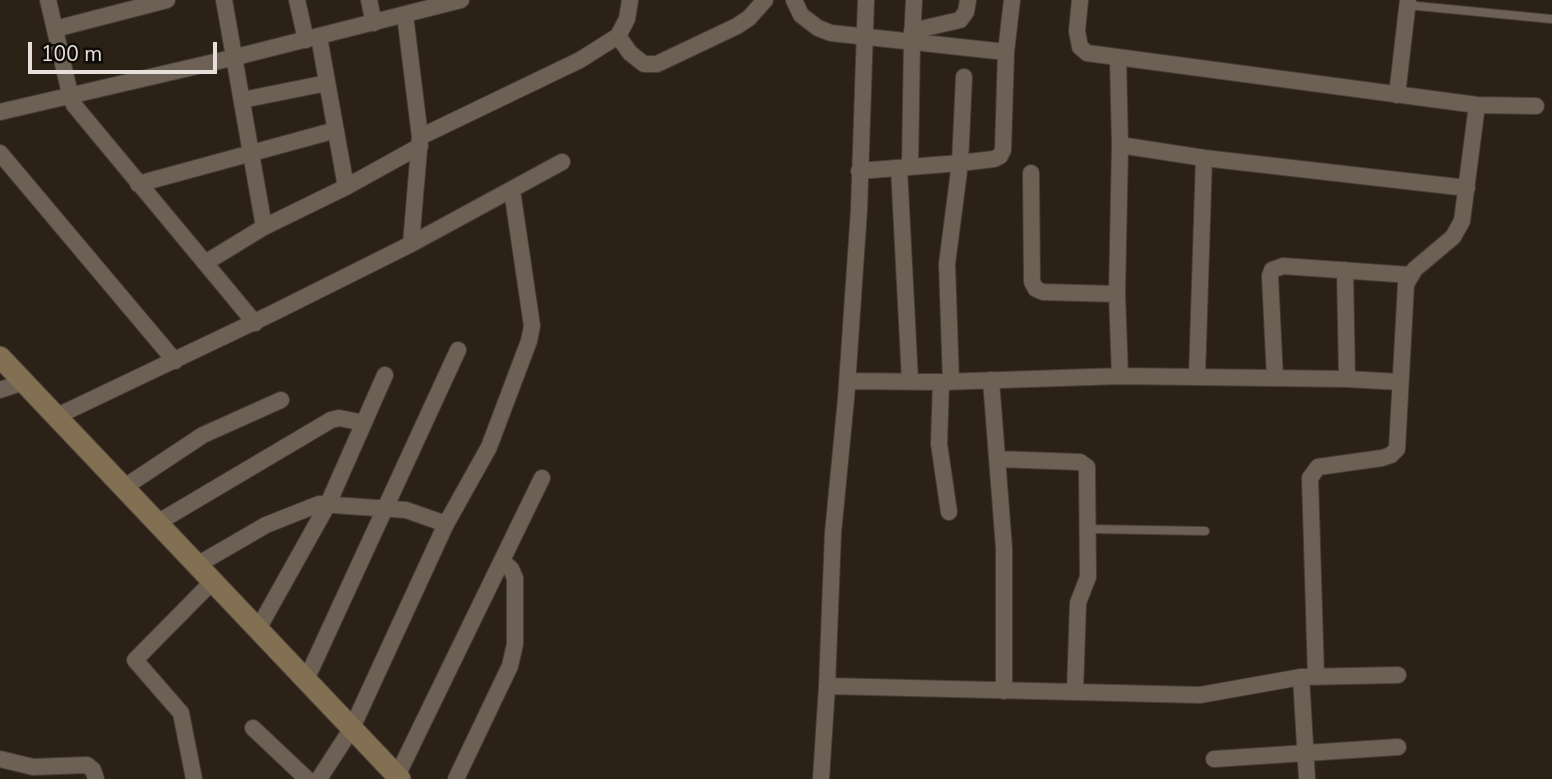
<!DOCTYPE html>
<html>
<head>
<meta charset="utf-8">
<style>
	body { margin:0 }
	#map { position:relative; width:1552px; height:779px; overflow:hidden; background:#2b2117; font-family:"Nunito Sans",sans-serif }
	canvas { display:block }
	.scale { position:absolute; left:28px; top:42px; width:189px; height:32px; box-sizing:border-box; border:4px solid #e7e0da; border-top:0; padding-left:9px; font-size:21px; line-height:24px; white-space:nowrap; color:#e7e0da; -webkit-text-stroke:5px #100c07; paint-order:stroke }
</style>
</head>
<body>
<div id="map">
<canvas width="1552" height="779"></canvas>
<div class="scale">100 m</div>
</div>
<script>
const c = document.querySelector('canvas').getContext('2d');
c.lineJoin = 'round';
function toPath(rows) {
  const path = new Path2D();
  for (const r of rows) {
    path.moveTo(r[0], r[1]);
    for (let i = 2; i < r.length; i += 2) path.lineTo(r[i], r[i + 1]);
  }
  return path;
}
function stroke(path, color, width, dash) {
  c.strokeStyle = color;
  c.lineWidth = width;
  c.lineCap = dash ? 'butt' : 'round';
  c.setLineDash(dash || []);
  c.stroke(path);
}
const service = toPath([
	[1407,5,1551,19],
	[1089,529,1205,531]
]);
const minor = toPath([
	[48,0,70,94,74,105,255,323],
	[224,0,264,227],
	[297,0,306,40],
	[369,0,374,23],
	[794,0,801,15,818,28,831,33,1006,52],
	[1080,0,1077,31,1080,47,1087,53,1477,105,1536,106],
	[405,15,420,137],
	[55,29,167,0],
	[912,31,960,20,966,12,968,0],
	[618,36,627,19,630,0],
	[319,37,346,187],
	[1118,58,1120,145,1117,294,1120,376],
	[1397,95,1408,0],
	[242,100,327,83],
	[0,112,236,57,461,0],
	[1120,145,1204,158,1467,188],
	[0,153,175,361],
	[910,167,912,41,914,0],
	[899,168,910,381],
	[859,171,960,163,994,159,1000,156,1003,150,1006,52,1012,0],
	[1031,173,1032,282,1036,289,1043,292,1117,294],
	[138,184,336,130],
	[411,244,420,137,580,60,618,36,630,53,644,64,657,64,737,26,749,18,765,0],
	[205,263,264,227,346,187,420,146],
	[1345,270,1347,379],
	[1197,376,1204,158],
	[1275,378,1270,276,1272,270,1283,266,1410,275],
	[991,380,1004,548,1004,691],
	[847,381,941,382,1120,376,1347,379,1400,382],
	[941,382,939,444,949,512],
	[951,382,947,264,960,163,964,77],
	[0,390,24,382],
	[55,417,273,313,411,244,562,162],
	[997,459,1080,462,1087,467,1088,577,1078,603,1075,692],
	[123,488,203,435,281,400],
	[157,523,331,420,339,418,364,423],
	[197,565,266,525,319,504,406,510,446,524],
	[258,629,328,504,385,375],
	[1316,676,1310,478,1318,467,1382,458,1391,455,1397,449,1406,284,1415,269,1453,237,1462,221,1477,105],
	[1301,677,1307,779],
	[306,680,458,350],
	[827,686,1200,695,1301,677,1398,675],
	[253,728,307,779],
	[0,759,33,767,87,765,93,770,96,779],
	[1214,759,1398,747],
	[397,776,542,478],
	[194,779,181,713,135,660,213,581],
	[319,779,352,728,446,524,489,447,529,341,532,326,512,190],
	[456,779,510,666,515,644,515,578,511,569,502,561],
	[821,779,827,686,833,533,846,399,859,210,866,0]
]);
const secondary = toPath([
	[0,357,400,779]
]);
stroke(service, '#463d37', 10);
stroke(minor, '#463d37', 18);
stroke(secondary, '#463d37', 23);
stroke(service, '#6d6155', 8);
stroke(minor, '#6d6155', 16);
stroke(secondary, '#836f51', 21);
</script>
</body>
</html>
